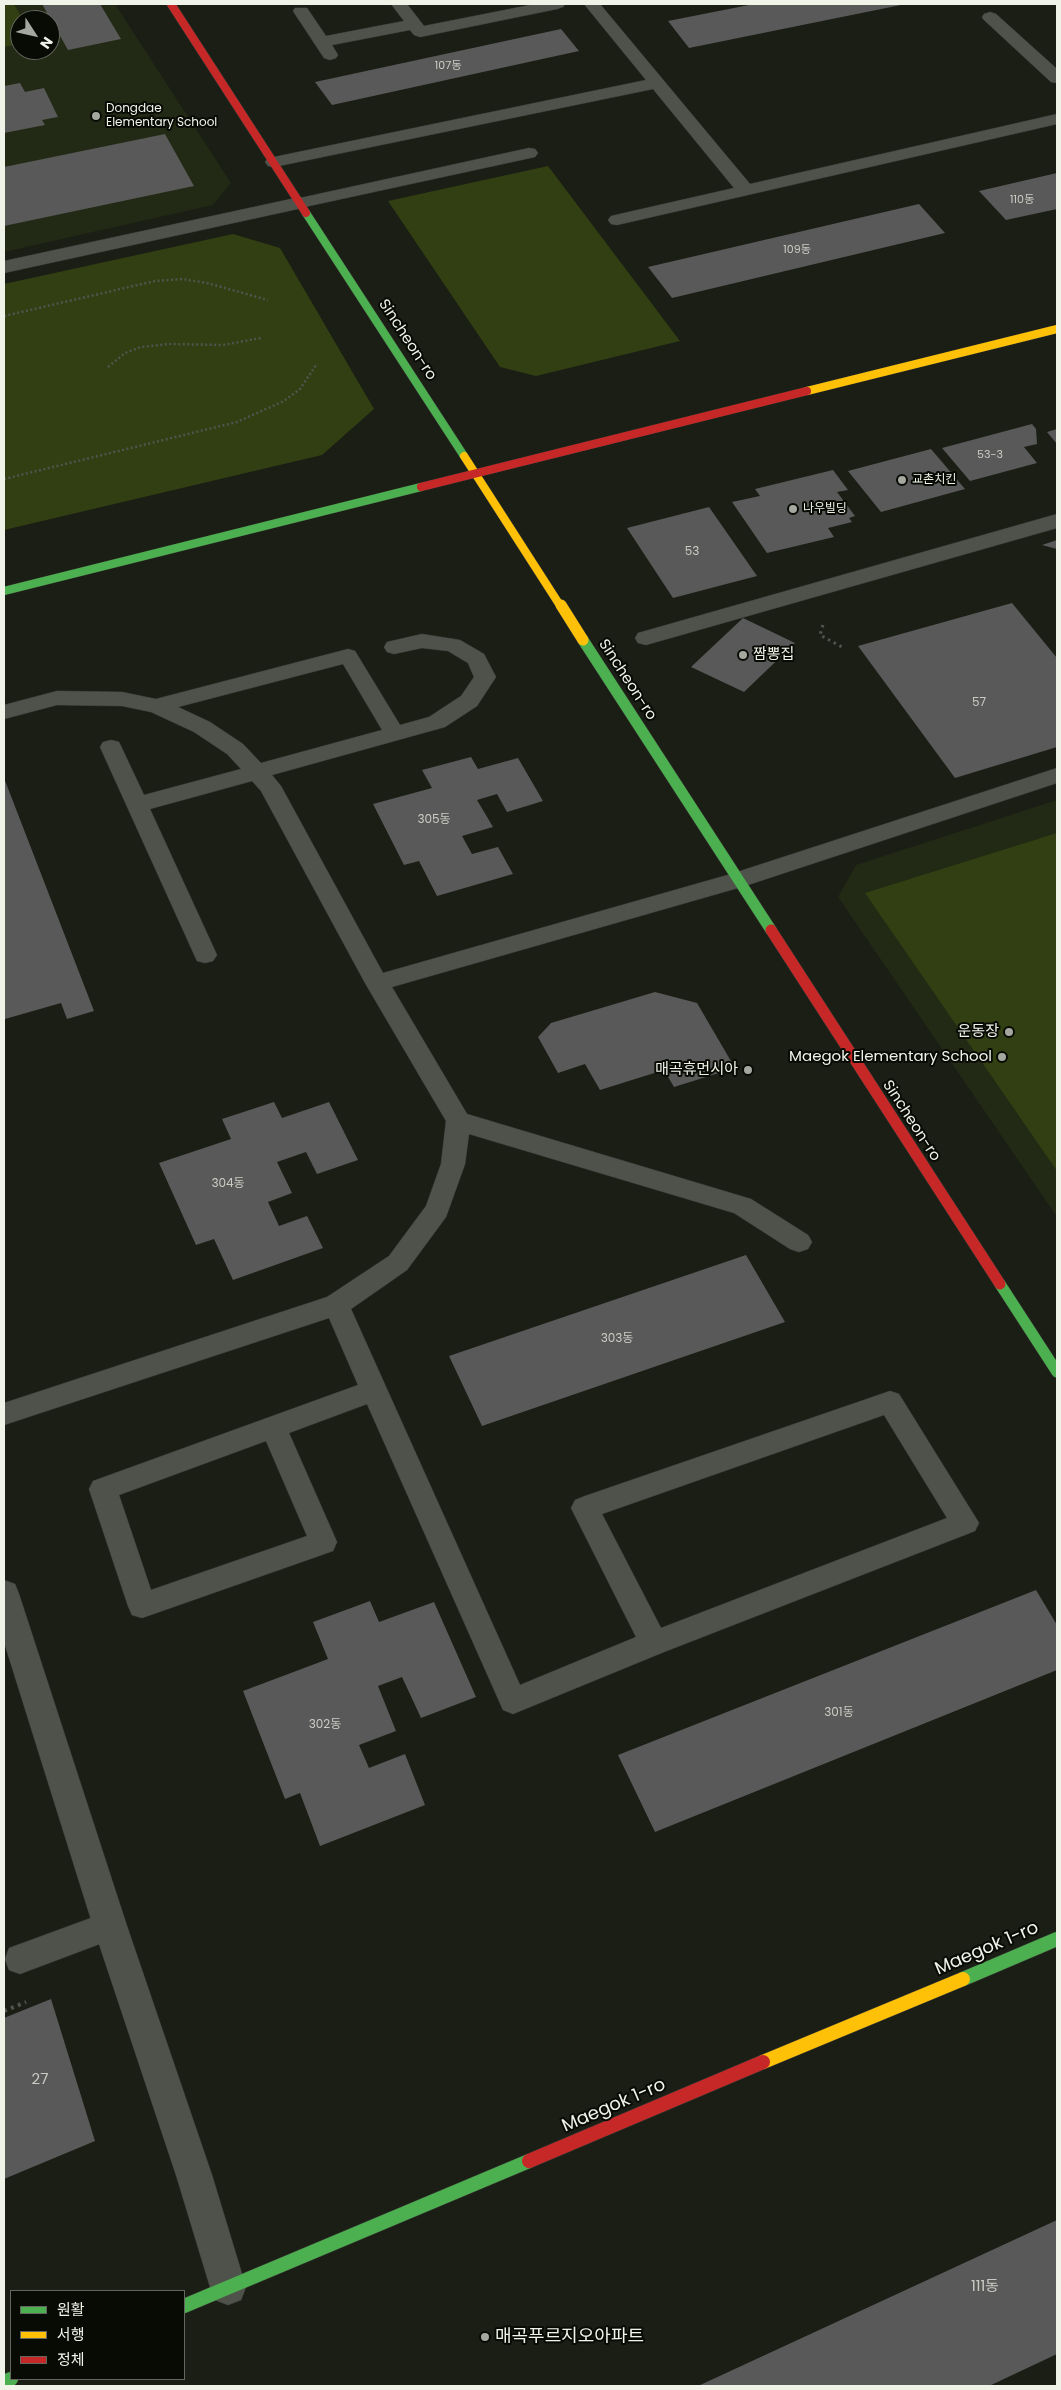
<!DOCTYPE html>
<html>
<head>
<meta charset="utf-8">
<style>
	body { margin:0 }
	#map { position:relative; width:1061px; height:2390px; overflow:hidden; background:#1b1e15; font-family:Poppins,"Noto Sans KR",sans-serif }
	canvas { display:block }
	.frame { position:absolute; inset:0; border:5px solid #eff3e8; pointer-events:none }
	.legend { position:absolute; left:10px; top:2290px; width:175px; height:90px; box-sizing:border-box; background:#080a04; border:1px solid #64675f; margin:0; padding:6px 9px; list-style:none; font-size:15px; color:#eff3e8 }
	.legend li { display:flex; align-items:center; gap:10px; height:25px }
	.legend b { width:25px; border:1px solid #64675f }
	.north { position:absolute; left:10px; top:10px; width:50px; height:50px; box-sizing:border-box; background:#080a04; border:1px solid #64675f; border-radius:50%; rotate:125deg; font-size:14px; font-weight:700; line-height:20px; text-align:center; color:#eff3e8 }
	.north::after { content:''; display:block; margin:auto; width:18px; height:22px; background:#a5a89e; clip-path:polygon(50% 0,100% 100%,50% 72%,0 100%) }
</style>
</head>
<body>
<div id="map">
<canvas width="1061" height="2390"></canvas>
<div class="frame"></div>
<ul class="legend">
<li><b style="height:6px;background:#4caf50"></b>원활</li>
<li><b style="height:6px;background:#ffc107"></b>서행</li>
<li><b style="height:6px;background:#c62828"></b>정체</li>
</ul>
<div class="north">N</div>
</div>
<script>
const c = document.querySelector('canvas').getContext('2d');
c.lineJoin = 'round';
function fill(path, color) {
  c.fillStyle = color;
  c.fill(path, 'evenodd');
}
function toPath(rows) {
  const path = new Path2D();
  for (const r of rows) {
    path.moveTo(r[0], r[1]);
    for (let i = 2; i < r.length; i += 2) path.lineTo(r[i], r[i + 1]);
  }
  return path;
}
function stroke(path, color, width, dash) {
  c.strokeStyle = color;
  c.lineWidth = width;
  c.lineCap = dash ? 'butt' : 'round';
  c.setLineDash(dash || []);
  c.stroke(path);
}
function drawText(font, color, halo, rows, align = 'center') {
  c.font = font + ' Poppins,"Noto Sans KR",sans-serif';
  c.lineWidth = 4;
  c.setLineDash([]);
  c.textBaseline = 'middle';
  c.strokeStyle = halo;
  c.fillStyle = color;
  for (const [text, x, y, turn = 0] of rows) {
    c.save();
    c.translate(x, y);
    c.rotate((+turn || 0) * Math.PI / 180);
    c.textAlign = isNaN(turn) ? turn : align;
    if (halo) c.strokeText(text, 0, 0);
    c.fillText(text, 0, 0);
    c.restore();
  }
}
fill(toPath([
	[4,4,115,4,231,183,213,205,4,252],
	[20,20,50,20,50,50,20,50],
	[1057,800,1057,1217,838,897,856,865]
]), '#222914');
fill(toPath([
	[4,4,14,4,23,20,20,20,20,44,4,47],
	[548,166,680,341,536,376,500,367,388,201],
	[233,234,280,248,374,409,322,455,4,530,4,284],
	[1057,833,1057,1171,865,893]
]), '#313f12');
fill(toPath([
	[42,4,100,4,121,39,68,50],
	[754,4,901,4,901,5,689,48,668,21],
	[561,29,579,51,332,105,315,82],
	[20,83,25,92,44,88,58,117,42,120,45,125,4,133,4,86],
	[165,134,194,186,4,226,4,167],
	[1057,173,1057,209,1006,220,979,191],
	[919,204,945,233,672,298,648,267],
	[1032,424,1036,429,1037,444,1024,447,1037,463,970,481,942,448],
	[1057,429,1057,444,1047,432],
	[931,449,965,489,881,512,848,471],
	[833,470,848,490,837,492,855,516,849,518,852,522,828,528,834,537,767,553,732,502,760,496,755,489],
	[709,507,757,576,673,598,627,528],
	[1057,540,1057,549,1042,545],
	[1012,603,1057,658,1057,747,955,778,858,646],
	[743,618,795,643,744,692,691,667],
	[471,757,478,769,518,758,543,801,507,812,497,794,477,800,493,827,462,836,472,854,498,847,513,874,437,896,419,861,404,865,373,804,432,788,422,770],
	[4,778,94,1011,67,1019,61,1003,5,1019],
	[655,992,697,1003,735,1068,674,1087,664,1070,600,1090,585,1064,558,1073,538,1037,551,1023],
	[274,1102,282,1118,329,1102,358,1160,317,1174,306,1152,277,1162,292,1193,268,1202,279,1226,307,1216,323,1248,233,1280,214,1239,196,1245,159,1163,231,1139,222,1119],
	[746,1255,785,1322,482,1426,449,1356],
	[1036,1590,1057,1625,1057,1670,655,1832,618,1755],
	[370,1601,379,1622,434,1602,476,1697,421,1718,402,1677,378,1686,396,1731,359,1745,369,1768,405,1754,425,1805,320,1846,300,1793,285,1799,243,1691,328,1659,313,1622],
	[51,1999,95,2141,4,2179,4,2018],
	[1057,2220,1057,2354,989,2386,698,2386]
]), '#595959');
const lane = toPath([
	[391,4,407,4,424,26,535,4,565,4,563,7,557,9,420,37,414,35,410,30,332,45,338,55,336,58,330,60,324,58,293,11,295,8,307,8,326,36,404,21,391,4],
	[584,4,600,4,750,184,1057,114,1057,124,617,225,611,224,608,220,611,216,734,188,653,89,274,167,268,166,265,162,268,158,274,157,646,80,584,4],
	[990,12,996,14,1057,69,1057,83,1051,82,984,20,982,17,984,14,990,12],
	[529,148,535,149,538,153,535,157,300,208,294,207,291,203,294,199,300,198,529,148],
	[422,634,460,640,484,654,496,677,477,706,445,727,272,775,281,786,383,973,731,874,1057,768,1057,783,745,886,392,987,467,1114,751,1199,808,1235,812,1242,808,1249,799,1252,790,1249,734,1213,469,1134,465,1164,446,1217,407,1270,351,1309,520,1685,636,1637,571,1508,575,1500,585,1496,890,1391,899,1394,979,1523,975,1531,664,1652,513,1714,503,1710,367,1404,289,1433,337,1542,333,1551,142,1618,132,1615,128,1606,89,1489,93,1481,358,1385,329,1318,4,1425,4,1403,327,1297,389,1256,426,1206,441,1164,446,1121,365,983,261,791,252,781,150,809,217,955,213,961,205,963,197,961,100,747,103,742,111,740,119,742,144,795,241,769,227,754,194,732,151,712,122,706,57,705,4,719,4,705,57,691,122,692,156,699,348,649,355,651,400,725,429,717,461,696,474,677,468,663,448,651,422,648,394,654,387,652,384,647,387,642,422,634],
	[343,664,382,730,261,763,243,744,210,722,178,707,343,664],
	[884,1415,947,1518,661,1628,602,1514,884,1415],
	[266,1441,307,1536,151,1590,119,1495,266,1441],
	[110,1911,121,1916,125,1926,121,1936,20,1974,9,1970,5,1959,9,1948,110,1911]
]);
const street = toPath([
	[300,197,307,199,310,203,307,207,4,273,4,261,300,197],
	[1057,514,1057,528,646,645,638,643,635,638,638,633,1057,514],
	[4,1580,15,1584,19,1594,127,1926,212,2175,246,2287,241,2300,228,2305,215,2300,210,2287,176,2175,93,1926,4,1642,4,1580]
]);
const fastFar2 = toPath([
	[306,213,464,456],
	[4,591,421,487]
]);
const fastFar1 = toPath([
	[583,640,771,930],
	[1000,1284,1057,1372]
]);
const fast = toPath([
	[963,1979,1057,1939],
	[184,2306,529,2161],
	[4,2382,11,2379]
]);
const slowFar2 = toPath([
	[807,391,1057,329],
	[464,456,561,607]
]);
const slowFar1 = toPath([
	[561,605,583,640]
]);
const slow = toPath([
	[763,2062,963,1979]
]);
const jamFar2 = toPath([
	[171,4,306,213],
	[421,487,807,391]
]);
const jamFar1 = toPath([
	[771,930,1000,1284]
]);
const jam = toPath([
	[529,2161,763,2062]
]);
stroke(lane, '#373a34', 1);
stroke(street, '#373a34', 1);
stroke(fastFar2, '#373a34', 9);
stroke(fastFar1, '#373a34', 12);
stroke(fast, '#373a34', 15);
stroke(slowFar2, '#373a34', 9);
stroke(slowFar1, '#373a34', 12);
stroke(slow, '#373a34', 15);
stroke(jamFar2, '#373a34', 9);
stroke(jamFar1, '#373a34', 12);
stroke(jam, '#373a34', 15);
stroke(toPath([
	[4,316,155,281,182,279,207,283,268,300],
	[108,367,125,353,141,347,169,344,223,345,261,338],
	[4,479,237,422,284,401,300,389,316,365]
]), '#51544e', 2.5, [2, 2.5]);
stroke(toPath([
	[823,625,820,635,842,647]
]), '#51544e', 3, [2.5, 4]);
stroke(toPath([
	[4,2011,26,2002]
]), '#51544e', 4, [3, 4.5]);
fill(lane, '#4e524a');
fill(street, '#4e524a');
stroke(fastFar2, '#4caf50', 8);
stroke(fastFar1, '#4caf50', 11);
stroke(fast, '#4caf50', 14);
stroke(slowFar2, '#ffc107', 8);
stroke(slowFar1, '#ffc107', 11);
stroke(slow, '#ffc107', 14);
stroke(jamFar2, '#c62828', 8);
stroke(jamFar1, '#c62828', 11);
stroke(jam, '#c62828', 14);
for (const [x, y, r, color] of [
	[96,116,5,"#a5a89e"],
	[902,480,5,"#a5a89e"],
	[793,509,5,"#a5a89e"],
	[743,655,5,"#a5a89e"],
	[1009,1032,5,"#a5a89e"],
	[1002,1057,5,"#a5a89e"],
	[748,1070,5,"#a5a89e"],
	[485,2337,5,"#a5a89e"]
]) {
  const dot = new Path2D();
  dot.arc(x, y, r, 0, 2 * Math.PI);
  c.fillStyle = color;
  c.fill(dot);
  stroke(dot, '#080a04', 2);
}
drawText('11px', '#caccc4', null, [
	["107동",448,66],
	["110동",1022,200],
	["109동",797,250],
	["53-3",990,455]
]);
drawText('12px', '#eff3e8', '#080a04', [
	["Dongdae",106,109],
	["Elementary School",106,123],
	["교촌치킨",912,480],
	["나우빌딩",803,509]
], 'left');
drawText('12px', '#caccc4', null, [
	["53",692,552],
	["57",979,703],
	["305동",434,820],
	["304동",228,1184],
	["303동",617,1339],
	["301동",839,1713],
	["302동",325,1725]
]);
drawText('15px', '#eff3e8', '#080a04', [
	["Sincheon-ro",407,340,57],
	["Sincheon-ro",627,680,57],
	["Sincheon-ro",911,1121,57]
]);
drawText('15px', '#eff3e8', '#080a04', [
	["짬뽕집",753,655,"left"],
	["운동장",999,1032],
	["Maegok Elementary School",992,1057],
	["매곡휴먼시아",738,1070]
], 'right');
drawText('15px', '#caccc4', null, [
	["27",40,2080],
	["111동",985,2287]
]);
drawText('18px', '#eff3e8', '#080a04', [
	["Maegok 1-ro",987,1949,-23],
	["Maegok 1-ro",614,2106,-23]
]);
drawText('18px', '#eff3e8', '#080a04', [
	["매곡푸르지오아파트",495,2337]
], 'left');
</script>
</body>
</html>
